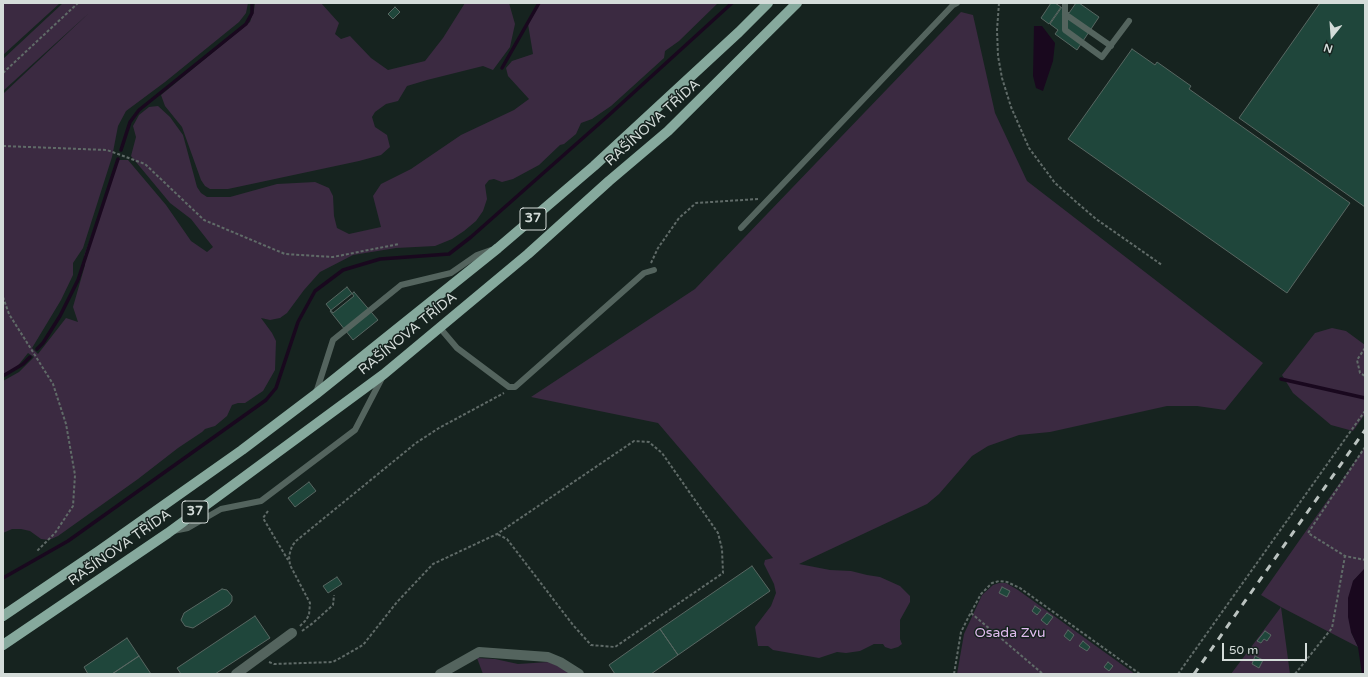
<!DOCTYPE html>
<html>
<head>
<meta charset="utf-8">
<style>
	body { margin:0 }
	#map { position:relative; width:1368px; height:677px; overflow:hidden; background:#16231f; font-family:"Varela Round",sans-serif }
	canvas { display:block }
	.frame { position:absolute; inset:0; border:4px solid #d4dcd9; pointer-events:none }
	.north { position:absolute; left:1312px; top:16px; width:40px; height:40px; -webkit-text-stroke:3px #16231f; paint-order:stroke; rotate:197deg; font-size:11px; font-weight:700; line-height:16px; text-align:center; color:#d4dcd9 }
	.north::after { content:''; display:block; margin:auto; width:14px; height:18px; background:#d4dcd9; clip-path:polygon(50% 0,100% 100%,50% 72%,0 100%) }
	.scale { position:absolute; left:1222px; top:643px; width:85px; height:18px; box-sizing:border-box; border:2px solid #d4dcd9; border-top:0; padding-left:5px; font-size:12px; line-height:14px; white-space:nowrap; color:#d4dcd9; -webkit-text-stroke:3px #16231f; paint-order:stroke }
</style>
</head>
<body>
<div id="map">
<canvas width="1368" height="677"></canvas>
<div class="frame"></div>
<div class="north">N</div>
<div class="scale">50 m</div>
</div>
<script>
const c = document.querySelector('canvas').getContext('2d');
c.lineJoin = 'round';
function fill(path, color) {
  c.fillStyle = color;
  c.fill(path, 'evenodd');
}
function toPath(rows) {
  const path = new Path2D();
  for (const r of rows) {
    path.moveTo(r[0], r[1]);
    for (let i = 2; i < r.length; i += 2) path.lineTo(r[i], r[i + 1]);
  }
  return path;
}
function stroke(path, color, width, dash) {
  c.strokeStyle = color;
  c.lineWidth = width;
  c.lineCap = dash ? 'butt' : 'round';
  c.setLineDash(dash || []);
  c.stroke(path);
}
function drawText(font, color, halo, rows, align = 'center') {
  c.font = font + ' "Varela Round",sans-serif';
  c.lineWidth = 3;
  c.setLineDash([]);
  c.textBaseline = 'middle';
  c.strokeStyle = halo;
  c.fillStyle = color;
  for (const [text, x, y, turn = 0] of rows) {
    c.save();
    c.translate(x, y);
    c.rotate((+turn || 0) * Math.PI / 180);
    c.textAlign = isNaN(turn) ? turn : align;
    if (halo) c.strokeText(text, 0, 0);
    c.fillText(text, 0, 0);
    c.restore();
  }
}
fill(toPath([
	[3,3,60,3,3,55],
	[63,3,248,3,246,13,239,22,165,82,126,111,118,126,112,157,83,248,73,263,73,275,61,300,32,348,38,354,66,318,78,322,73,307,85,265,84,256,118,160,128,160,166,205,191,241,207,252,213,247,191,219,170,203,131,156,136,137,133,126,139,115,149,107,158,106,170,117,183,135,197,187,201,193,207,197,230,197,277,184,315,182,329,188,333,196,334,216,337,228,349,234,381,227,373,196,381,184,411,169,461,135,514,110,529,99,508,76,506,68,512,61,533,54,528,24,540,3,718,3,679,41,665,51,664,58,611,106,592,119,581,123,576,134,564,144,560,145,539,165,513,179,502,182,494,179,489,180,485,185,487,199,483,211,476,221,464,231,452,239,435,246,396,248,353,255,320,272,304,290,287,313,280,318,270,320,261,318,272,333,276,341,275,370,263,391,245,403,238,403,232,405,227,416,215,426,205,429,202,432,178,448,138,479,58,536,49,540,41,539,30,531,21,529,12,529,3,533,3,381,19,372,34,357,28,353,16,368,3,374,3,94,89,13,3,91,3,59],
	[255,3,321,3,339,23,335,34,341,39,350,36,371,58,388,70,425,61,443,38,465,3,509,3,515,24,510,47,493,70,483,66,427,80,407,86,398,101,386,104,375,112,372,117,375,127,387,135,390,147,381,155,359,161,228,189,210,189,205,186,201,180,182,127,165,106,161,95,250,22,254,10],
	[961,12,973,15,995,113,1027,181,1263,363,1225,410,1197,406,1167,406,1050,432,1019,435,988,446,972,456,939,494,927,504,799,564,830,570,851,571,867,575,880,577,900,586,910,596,910,602,900,620,900,639,902,644,898,647,891,649,885,647,883,644,874,644,860,651,846,653,837,652,819,658,773,650,768,646,758,646,755,627,771,606,776,593,774,584,764,564,765,560,773,558,658,423,531,397,695,289],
	[1332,328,1346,331,1365,345,1365,414,1353,431,1331,425,1293,393,1282,375,1315,333],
	[1365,447,1365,569,1353,581,1351,632,1358,647,1281,607,1290,674,1231,674,1281,607,1261,595],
	[999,583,1006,583,1018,590,1135,674,957,674,964,634,982,595,993,585],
	[477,658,495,659,518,664,549,662,574,674,483,674]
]), '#3b2a41');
fill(toPath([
	[1034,26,1042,26,1055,43,1053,61,1043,91,1036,88,1033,76],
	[1364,569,1365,569,1365,674,1362,674,1358,647,1351,632,1348,617,1348,598,1353,581]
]), '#19081e');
stroke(toPath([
	[502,68,539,3],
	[121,150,130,122,139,110,246,24,252,13,252,3],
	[37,349,43,343,60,316,78,280,118,159],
	[3,376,23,364,30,357],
	[1281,379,1365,398],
	[3,578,68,541,266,400,276,388,298,322,315,291,343,270,380,259,449,254,471,237,609,115,732,3]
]), '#19081e', 3.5);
const building = toPath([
	[1051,3,1055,3,1061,7,1049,24,1041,18,1051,3],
	[1076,3,1079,3,1099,17,1077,50,1055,34,1058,30,1050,24,1062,7,1069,13,1076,3],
	[1320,3,1365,3,1365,207,1239,118,1320,3],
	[395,7,400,12,393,19,388,14,395,7],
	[1132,49,1155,65,1157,62,1191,86,1189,89,1350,203,1287,293,1068,139,1132,49],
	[347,287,354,296,333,313,326,304,347,287],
	[354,292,378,320,353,340,330,311,354,292],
	[309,482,316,491,295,507,288,498,309,482],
	[752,566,770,591,678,655,660,629,752,566],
	[337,577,342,584,328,593,323,586,337,577],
	[1002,587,1010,591,1007,597,999,593,1002,587],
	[222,589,227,590,232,596,232,601,229,605,193,628,185,626,181,620,184,613,222,589],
	[1035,606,1041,610,1037,615,1032,611,1035,606],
	[1047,613,1053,617,1047,625,1041,620,1047,613],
	[255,616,270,638,215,674,181,674,177,668,255,616],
	[660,629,678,655,651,674,615,674,609,665,660,629],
	[1068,630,1074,635,1070,641,1064,636,1068,630],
	[1265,631,1271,635,1267,641,1264,639,1261,643,1257,641,1265,631],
	[127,638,139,656,112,674,88,674,84,667,127,638],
	[1083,641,1090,647,1087,651,1079,646,1083,641],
	[139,656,151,674,112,674,139,656],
	[1255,656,1263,660,1259,668,1252,664,1255,656],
	[1108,662,1113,666,1109,671,1104,667,1108,662]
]);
fill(building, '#1f463b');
stroke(building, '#586762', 1);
stroke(toPath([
	[999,3,997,30,998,56,1002,78,1011,107,1029,148,1055,183,1074,200,1096,219,1162,265],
	[3,73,78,3],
	[3,146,107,150,145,164,204,220,285,254,333,257,399,244],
	[651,263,658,248,679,218,696,203,758,199],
	[3,297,9,314,53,384,66,424,75,475,73,506,55,533,36,552],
	[1365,348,1357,360,1360,373,1365,376],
	[1365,447,1308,533,1345,556,1365,560],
	[268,511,263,518,288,560],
	[971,613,1043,674],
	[300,626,306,620,309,615,310,603,290,565,289,556,292,546,296,541,416,443,439,428,504,393],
	[302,631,313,623,333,605,334,595],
	[269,662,274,664,333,662,363,645,397,602,433,564,497,534,634,441,649,442,662,453,718,533,722,549,723,573,615,647,591,645,573,625,507,539,497,534],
	[954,674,961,632,969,616,981,594,992,583,999,581,1007,582,1020,588,1140,674],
	[1178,674,1365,411],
	[1295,674,1332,628,1345,556]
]), '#606b68', 2, [3, 2]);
stroke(toPath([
	[1065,3,1065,30,1102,57,1129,21],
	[1065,14,1111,46],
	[741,228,953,5,957,3],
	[440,328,457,348,509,387,515,387,644,273,654,270],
	[316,393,333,340,401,285,451,273,477,255,491,250],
	[173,531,188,528,221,509,261,501,355,430,382,378]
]), '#54645e', 6);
stroke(toPath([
	[236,674,292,633],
	[440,674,479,652,548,657,560,662,579,674]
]), '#54645e', 10);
stroke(toPath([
	[3,616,99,551,242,450,316,394,498,248,594,166,739,32,768,3],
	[3,645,168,533,384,374,528,254,609,181,668,131,797,3]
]), '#86a99d', 10);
stroke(toPath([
	[1194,674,1365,430]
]), '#bbc3c0', 3, [7, 7]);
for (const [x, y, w] of [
	[533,219,26],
	[195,512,26]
]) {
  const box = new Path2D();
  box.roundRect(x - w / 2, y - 11, w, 22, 3);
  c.fillStyle = '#16231f';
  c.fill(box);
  stroke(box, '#d4dcd9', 1);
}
drawText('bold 13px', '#d4dcd9', null, [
	["37",533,219],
	["37",195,512]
]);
drawText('14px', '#d4dcd9', '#16231f', [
	["RAŠÍNOVA TŘÍDA",653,123,-42],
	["RAŠÍNOVA TŘÍDA",408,334,-39],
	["RAŠÍNOVA TŘÍDA",120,548,-35]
]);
drawText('14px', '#e0bbee', '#16231f', [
	["Osada Zvu",1010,633]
]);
</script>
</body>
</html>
